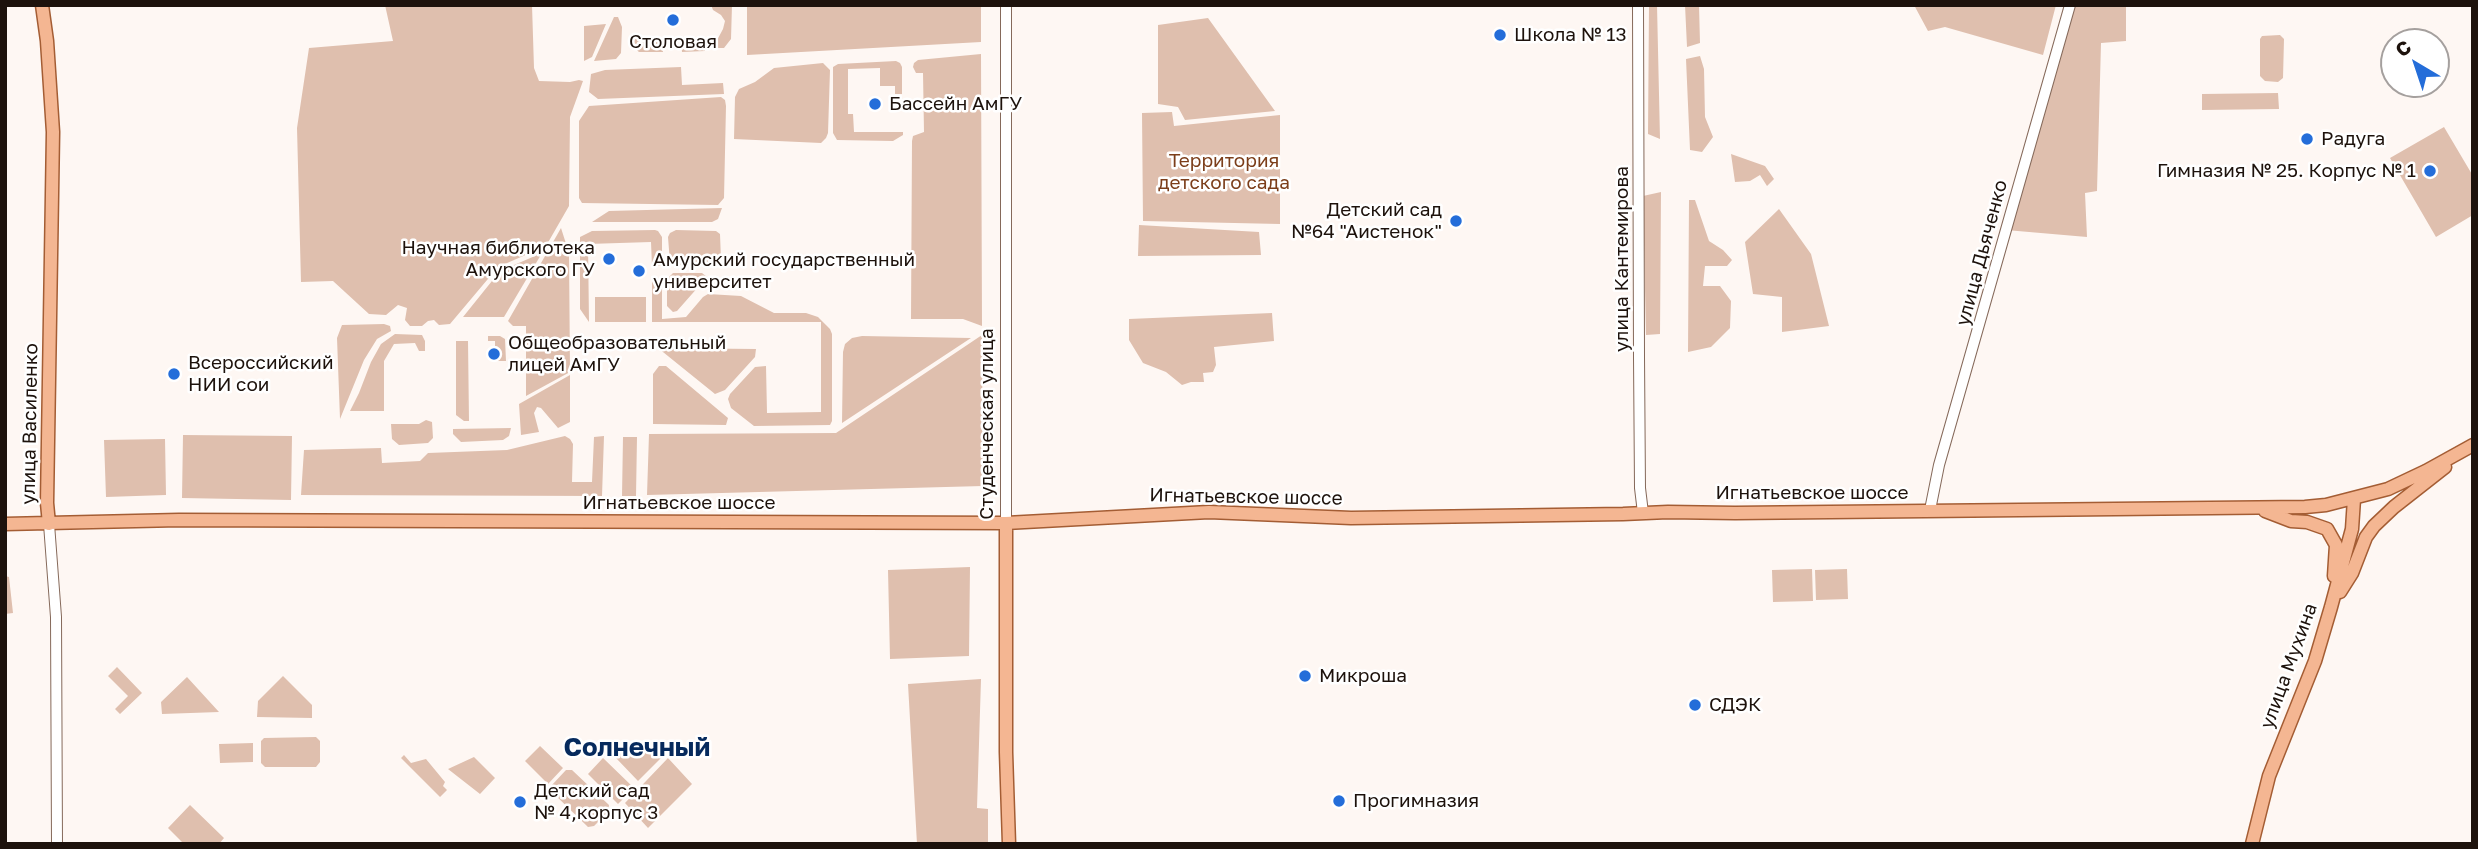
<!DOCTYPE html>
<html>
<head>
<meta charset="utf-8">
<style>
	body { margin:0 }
	#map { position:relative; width:2478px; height:849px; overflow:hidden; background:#fef7f3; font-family:"Golos Text",sans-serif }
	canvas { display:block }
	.frame { position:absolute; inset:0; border:7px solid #1d120c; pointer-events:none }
	.north { position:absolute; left:2380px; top:28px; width:70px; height:70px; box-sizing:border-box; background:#fff; border:2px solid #a5a09e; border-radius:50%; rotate:321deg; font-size:19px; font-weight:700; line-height:28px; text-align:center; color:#1d120c }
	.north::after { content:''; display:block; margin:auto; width:24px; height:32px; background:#246dd9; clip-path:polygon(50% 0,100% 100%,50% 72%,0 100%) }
</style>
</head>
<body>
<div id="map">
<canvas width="2478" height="849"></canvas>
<div class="frame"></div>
<div class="north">С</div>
</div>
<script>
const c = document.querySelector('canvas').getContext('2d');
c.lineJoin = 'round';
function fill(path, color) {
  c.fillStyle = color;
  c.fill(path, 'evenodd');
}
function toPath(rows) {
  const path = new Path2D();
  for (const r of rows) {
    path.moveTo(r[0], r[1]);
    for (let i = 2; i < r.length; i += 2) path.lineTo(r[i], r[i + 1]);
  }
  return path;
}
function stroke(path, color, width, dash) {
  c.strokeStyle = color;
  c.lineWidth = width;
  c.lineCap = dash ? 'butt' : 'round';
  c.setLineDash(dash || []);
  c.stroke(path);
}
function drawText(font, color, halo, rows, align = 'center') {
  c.font = font + ' "Golos Text",sans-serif';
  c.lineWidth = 5;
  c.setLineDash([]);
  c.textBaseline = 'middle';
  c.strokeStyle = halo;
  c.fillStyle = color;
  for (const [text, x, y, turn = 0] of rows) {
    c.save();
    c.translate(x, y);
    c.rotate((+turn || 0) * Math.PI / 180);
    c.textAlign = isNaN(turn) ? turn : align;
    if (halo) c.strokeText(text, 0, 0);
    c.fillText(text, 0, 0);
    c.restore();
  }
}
fill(toPath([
	[385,5,532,5,534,68,539,81,570,82,579,80,583,81,570,117,569,206,546,246,498,267,450,324,439,325,434,320,428,321,422,326,410,326,405,320,407,308,398,305,386,315,369,314,333,281,301,282,297,128,309,48,393,41],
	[711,5,732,5,731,39,724,48,718,48,715,44,723,29,725,21,721,15,713,10],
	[747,5,981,5,981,42,747,55],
	[1649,5,1657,5,1660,139,1648,134],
	[1685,5,1699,5,1700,43,1687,47],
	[1914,5,2056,5,2043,55,1945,27,1928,31],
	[2070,5,2126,5,2126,41,2101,43,2097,191,2085,193,2087,237,2006,230],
	[614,17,618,17,622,27,621,53,616,59,594,61],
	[1208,18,1275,111,1185,120,1178,107,1158,104,1158,25],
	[606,24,592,57,584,61,584,26],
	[631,35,641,35,642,39,661,39,663,52,639,52,632,46],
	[2280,35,2284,39,2283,78,2278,82,2265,81,2260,76,2260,39,2262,36],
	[681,39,705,39,705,51,682,52],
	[981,54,982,326,963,319,911,319,912,141,913,136,924,132,923,73,916,73,913,67,914,63,918,60],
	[1700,56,1704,69,1705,117,1713,137,1702,152,1690,150,1686,59],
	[896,61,900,63,902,67,902,94,895,94,895,86,880,86,880,68,848,69,848,114,853,114,854,132,903,132,903,135,893,141,837,140,833,133,833,67,838,64],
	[823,63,830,70,828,133,826,138,821,143,734,139,735,97,739,89,755,82,774,68],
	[681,67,682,85,723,83,724,94,598,99,589,92,591,74,605,70],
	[2278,93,2279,109,2202,110,2202,94],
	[721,97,725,100,726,106,724,198,718,205,582,203,579,198,579,121,589,106],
	[1172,112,1174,126,1280,115,1280,224,1143,221,1142,113],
	[2444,127,2473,176,2473,215,2436,237,2390,158],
	[1731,154,1765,166,1774,179,1767,186,1760,175,1750,181,1735,182],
	[1661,192,1660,334,1646,335,1643,196],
	[1689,200,1695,200,1709,241,1723,250,1732,260,1727,266,1705,266,1703,286,1720,286,1731,301,1730,328,1711,347,1688,352],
	[722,208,718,219,712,222,592,222,609,211],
	[1779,209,1811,254,1829,326,1782,332,1782,297,1753,294,1745,242],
	[1139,225,1259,232,1261,255,1138,256],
	[561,228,569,253,570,372,526,396,526,326,513,326,508,321],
	[655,230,658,231,662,237,662,266,652,266,651,242,588,244,589,322,580,309,580,237,592,231],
	[676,230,716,231,720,234,721,260,718,264,674,265,670,263,668,237,670,233],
	[542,253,504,317,463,317,500,271],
	[673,273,702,273,707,277,677,311,673,312,667,306,667,279],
	[652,280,662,280,662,319,686,317,703,297,708,294,741,296,774,313,806,313,818,317,830,329,832,334,832,421,830,425,754,426,731,408,728,399,730,394,755,367,766,366,767,413,821,412,821,322,652,322],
	[595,297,646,297,646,322,595,322],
	[1272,313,1274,341,1214,347,1216,365,1213,372,1203,373,1204,382,1191,382,1182,385,1166,372,1143,363,1129,340,1129,319],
	[384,324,390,326,391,331,377,339,364,360,340,419,337,338,342,325],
	[395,334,422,335,425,341,425,351,419,351,415,343,394,344,384,361,384,411,350,411,359,393,371,362,381,344],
	[982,335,983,486,647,495,649,434,836,433],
	[488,336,500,336,505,339,506,361,495,361,495,341,488,341],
	[862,336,971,338,842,423,843,352,845,344,852,338],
	[456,341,468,341,469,421,464,421,456,415],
	[658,348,756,349,755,357,725,390,715,394],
	[659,366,666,366,728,418,726,425,653,424,653,374],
	[570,375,570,422,558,428,541,408,537,407,534,413,539,432,521,435,519,404],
	[426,420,432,422,433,438,428,443,399,445,392,439,391,424,419,424],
	[511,428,509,436,503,440,461,442,453,434,453,429],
	[183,435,292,436,291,500,182,498],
	[565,436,570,439,573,444,572,482,592,482,594,437,604,436,602,496,301,495,304,450,381,448,382,463,420,461,428,453,507,450],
	[623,437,637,437,636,496,622,496],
	[165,439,166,495,106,497,104,440],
	[970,567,969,656,890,659,888,570],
	[1812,569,1813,601,1773,602,1772,570],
	[1847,569,1848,599,1816,600,1815,570],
	[5,576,9,577,13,613,5,614],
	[117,667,142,693,120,714,115,709,128,696,108,676],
	[283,676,312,705,312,718,257,717,258,701],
	[187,677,219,712,162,714,161,702],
	[981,679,977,808,988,809,988,844,917,844,908,684],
	[316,737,320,741,320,762,316,767,265,767,261,763,261,741,264,738],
	[253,743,253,762,220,763,219,744],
	[540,746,563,768,548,784,525,761],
	[625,748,666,753,638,781,616,758],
	[404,755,411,763,426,759,445,782,443,786,447,790,440,797,401,758],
	[474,757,495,778,480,794,448,769],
	[603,758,634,788,618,804,588,774],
	[668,758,692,784,648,828,625,803],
	[566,770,572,770,609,805,608,812,594,826,588,827,551,791,551,786],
	[190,805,224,838,219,844,184,844,168,828]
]), '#dfbfae');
const minor = toPath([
	[1006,5,1006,523],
	[1638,5,1639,357,1640,488,1643,513],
	[1930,510,1939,465,2070,5],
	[49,524,56,617,57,844]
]);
const major = toPath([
	[42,5,47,41,53,132,47,503,49,524],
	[2265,511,2291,521,2307,522,2327,529,2336,545,2334,576],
	[1006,523,1006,752,1009,844],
	[5,524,179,520,1006,523,1209,512,1351,518,1623,514,1668,512,1735,513,2305,507,2326,505,2388,489,2426,471,2473,445],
	[2340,592,2352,573,2366,537,2374,526,2394,507,2445,467],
	[2252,844,2269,776,2315,661,2331,607,2352,529,2354,499]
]);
stroke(minor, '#85695a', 12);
stroke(major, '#a45d34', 15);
stroke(minor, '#fff', 10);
stroke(major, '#f4b692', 12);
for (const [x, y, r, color] of [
	[673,20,7,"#246dd9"],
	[1500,35,7,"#246dd9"],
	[875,104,7,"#246dd9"],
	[2307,139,7,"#246dd9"],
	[2430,171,7,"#246dd9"],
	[1456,221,7,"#246dd9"],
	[609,259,7,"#246dd9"],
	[639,271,7,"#246dd9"],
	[494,354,7,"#246dd9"],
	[174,374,7,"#246dd9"],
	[1305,676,7,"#246dd9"],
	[1695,705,7,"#246dd9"],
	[1339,801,7,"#246dd9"],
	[520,802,7,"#246dd9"]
]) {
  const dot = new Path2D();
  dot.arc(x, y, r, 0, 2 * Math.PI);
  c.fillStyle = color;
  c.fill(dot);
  stroke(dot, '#fff', 2.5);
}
drawText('19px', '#1d120c', '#fff', [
	["Школа № 13",1514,35],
	["Столовая",673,42,"center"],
	["Бассейн АмГУ",889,104],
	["Радуга",2321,139],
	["Гимназия № 25. Корпус № 1",2416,171,"right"],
	["Детский сад",1442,210,"right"],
	["№64 \"Аистенок\"",1442,232,"right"],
	["Научная библиотека",595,248,"right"],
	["Амурского ГУ",595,270,"right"],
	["Амурский государственный",653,260],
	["университет",653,282],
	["Общеобразовательный",508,343],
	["лицей АмГУ",508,365],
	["Всероссийский",188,363],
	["НИИ сои",188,385],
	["Микроша",1319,676],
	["СДЭК",1709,705],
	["Детский сад",534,791],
	["№ 4,корпус 3",534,813],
	["Прогимназия",1353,801]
], 'left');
drawText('19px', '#7c3e1a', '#fff', [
	["Территория",1224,161],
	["детского сада",1224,183]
]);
drawText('19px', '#1d120c', '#fff', [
	["улица Дьяченко",1982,253,-75],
	["улица Кантемирова",1622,259,-90],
	["улица Василенко",30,424,-89],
	["Студенческая улица",987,424,-90],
	["Игнатьевское шоссе",1812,493],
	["Игнатьевское шоссе",1246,497,1],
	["Игнатьевское шоссе",679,503],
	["улица Мухина",2289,666,-70]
]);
drawText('bold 26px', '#062a5d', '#fff', [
	["Солнечный",637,748]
]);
</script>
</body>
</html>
